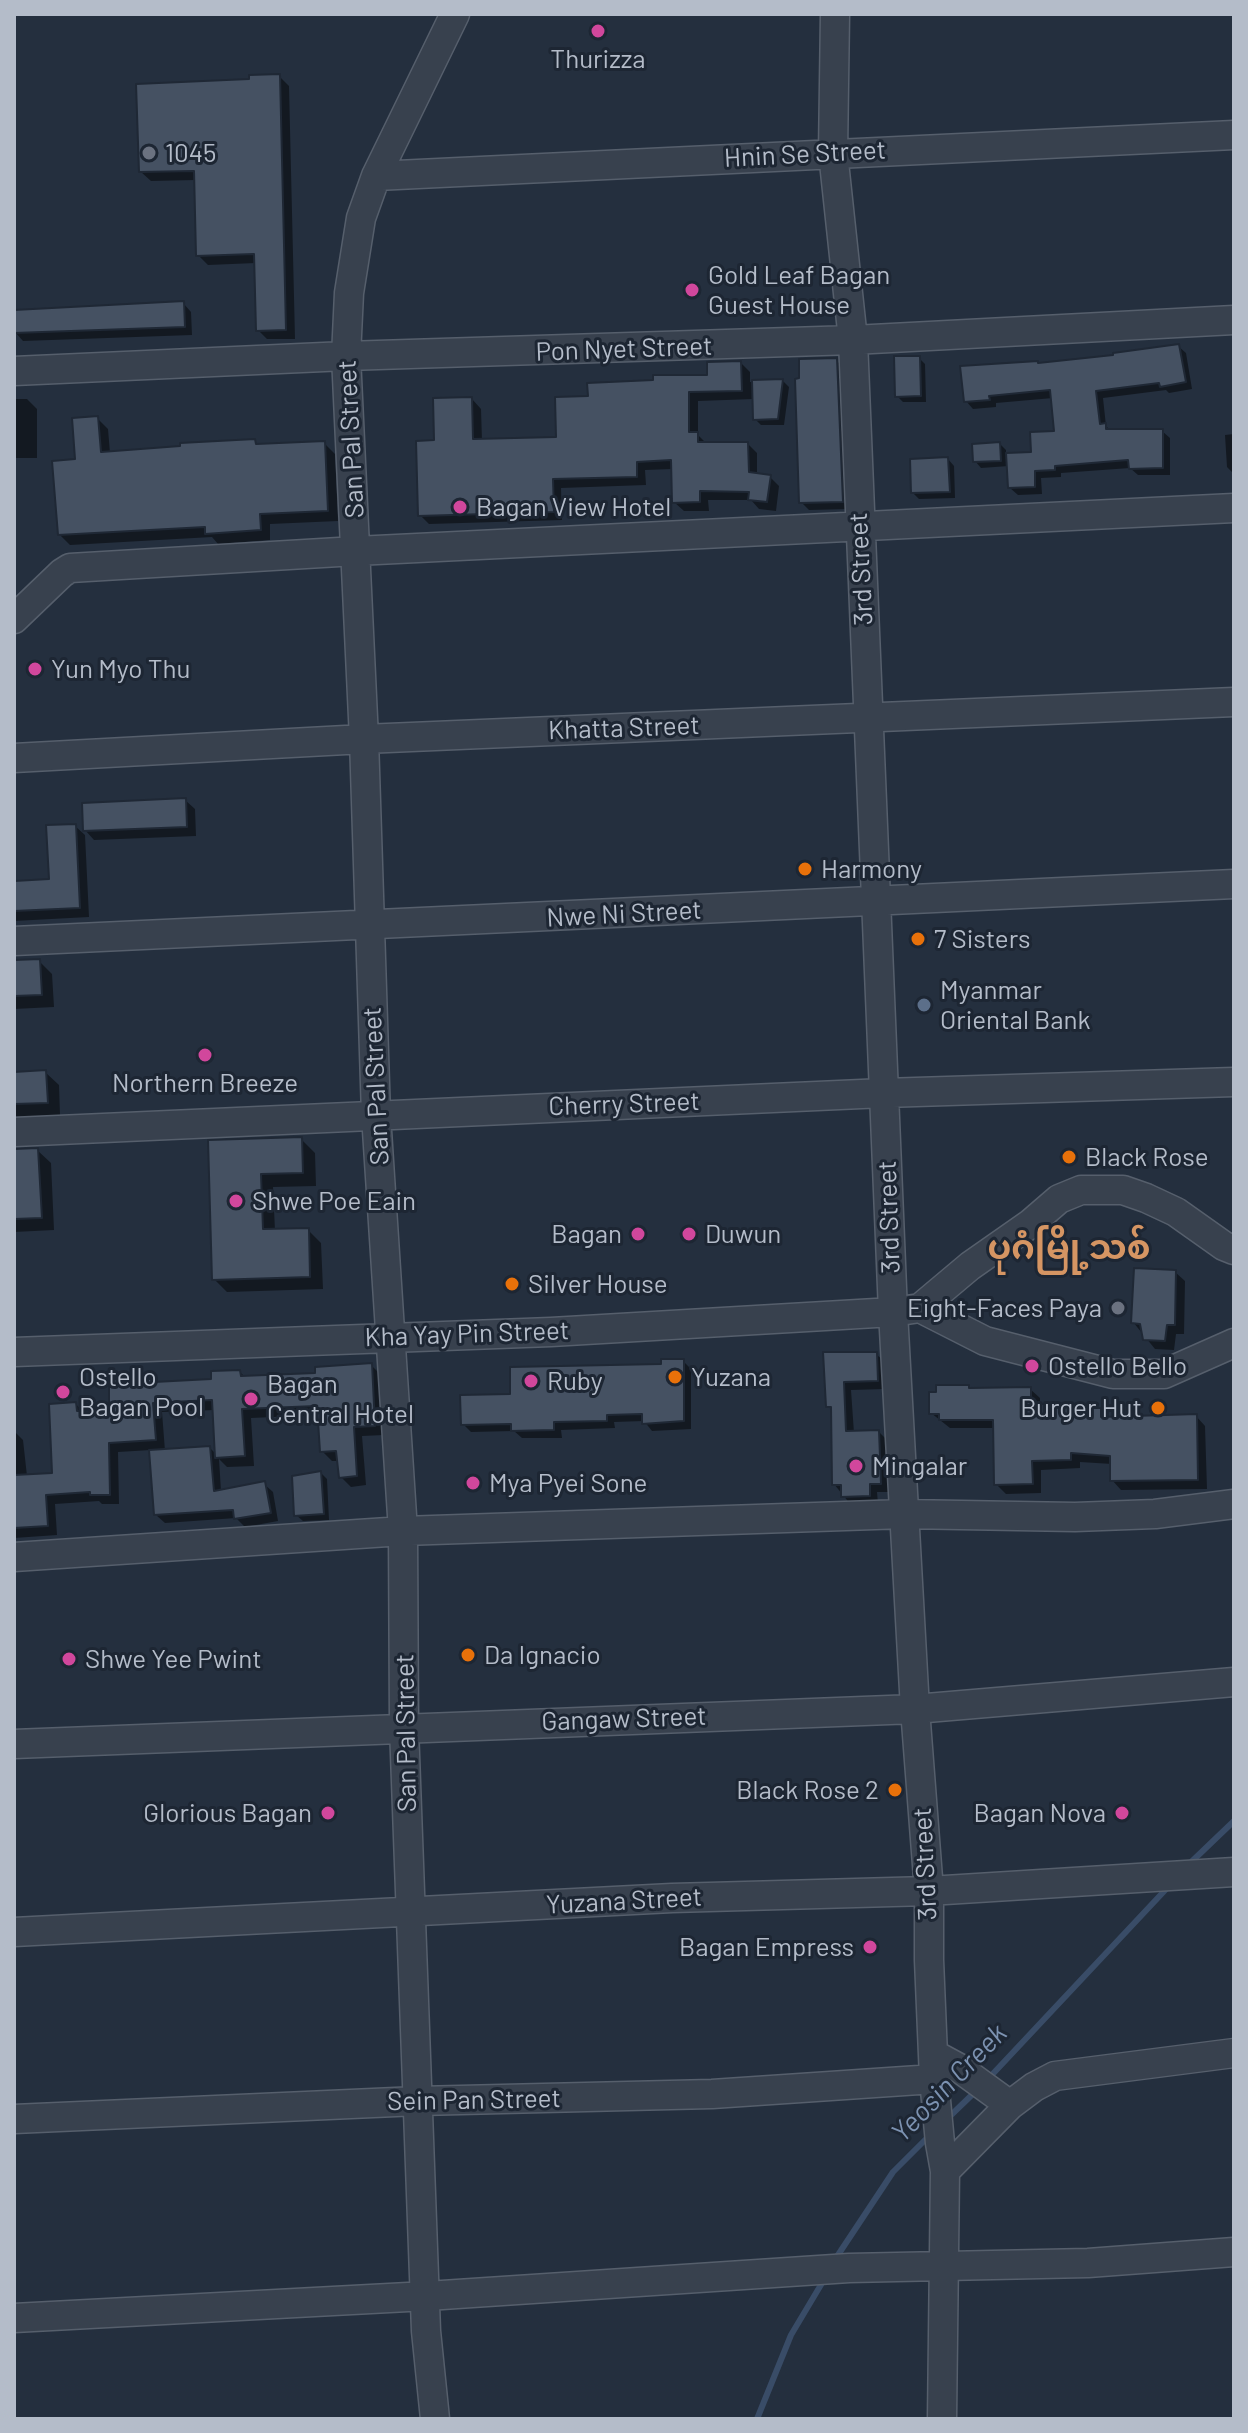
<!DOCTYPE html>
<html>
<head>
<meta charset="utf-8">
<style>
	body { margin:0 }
	#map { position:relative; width:1248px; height:2433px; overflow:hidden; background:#242f3e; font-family:Barlow,sans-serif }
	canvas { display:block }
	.frame { position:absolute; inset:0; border:16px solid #b4bcc9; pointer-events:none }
</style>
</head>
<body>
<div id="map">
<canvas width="1248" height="2433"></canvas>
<div class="frame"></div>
</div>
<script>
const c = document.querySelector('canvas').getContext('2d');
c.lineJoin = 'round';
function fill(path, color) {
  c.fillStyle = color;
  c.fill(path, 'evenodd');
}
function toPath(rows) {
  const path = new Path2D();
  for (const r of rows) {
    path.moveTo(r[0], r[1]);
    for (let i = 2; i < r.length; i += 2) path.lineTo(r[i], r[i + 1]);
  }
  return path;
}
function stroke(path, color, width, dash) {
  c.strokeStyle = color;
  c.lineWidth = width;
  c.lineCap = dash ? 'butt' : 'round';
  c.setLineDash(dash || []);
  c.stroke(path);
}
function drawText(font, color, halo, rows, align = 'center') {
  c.font = font + ' Barlow,"Noto Sans Myanmar",sans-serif';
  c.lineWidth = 6;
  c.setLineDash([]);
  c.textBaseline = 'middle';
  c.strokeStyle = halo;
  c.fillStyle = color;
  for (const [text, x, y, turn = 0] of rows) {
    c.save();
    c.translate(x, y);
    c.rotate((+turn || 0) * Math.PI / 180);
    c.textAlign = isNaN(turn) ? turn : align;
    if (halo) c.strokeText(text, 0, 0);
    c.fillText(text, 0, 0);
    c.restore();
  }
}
fill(toPath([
	[279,76,289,86,295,339,267,339,258,330,256,263,208,265,198,255,196,180,151,181,141,172,251,81],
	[183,303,191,312,192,335,23,341,15,332,14,312],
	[1178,346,1186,353,1192,389,1169,393,1166,390,1103,398,1106,426,1111,431,1162,431,1170,438,1170,475,1138,475,1130,468,1061,473,1061,477,1041,478,1042,494,1018,495,1010,488,1009,466,981,468,975,461,1000,444,1006,450,1006,455,1033,454,1056,433,1053,398,996,403,996,407,973,409,966,401,1039,365,1115,357],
	[919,358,925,364,926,402,903,402,897,396],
	[836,360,844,368,850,509,809,510,801,502],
	[741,363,750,372,750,382,783,381,789,387,784,425,761,425,755,419,754,399,698,401,698,435,707,444,748,444,757,453,757,475,770,477,779,486,776,511,759,509,751,500,708,500,709,511,684,511,674,502,673,469,645,470,646,485,561,488,562,520,429,524,420,515,436,442,472,399,481,409,482,441,558,438,590,398,709,377],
	[14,399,27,399,37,409,37,458,14,458],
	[97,418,108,429,110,453,254,441,260,446,324,443,335,454,338,521,270,524,270,540,218,544,212,537,70,545,59,534,78,461],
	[1234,434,1234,473,1233,473,1227,467,1225,435],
	[948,459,954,466,955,498,919,499,913,493],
	[185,800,195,809,196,836,94,840,85,830],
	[75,826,85,835,89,917,14,921,14,883,51,881],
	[39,961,52,974,54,1007,14,1009,14,962],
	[45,1072,59,1085,60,1115,14,1117,14,1074],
	[301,1139,315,1153,316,1186,273,1187,275,1231,308,1230,321,1243,323,1289,227,1292,214,1279,210,1142],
	[37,1150,51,1163,54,1230,14,1232,14,1151],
	[1175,1272,1185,1281,1184,1334,1176,1334,1174,1350,1155,1349,1133,1322],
	[825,1354,876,1354,885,1362,885,1389,851,1390,854,1433,879,1432,887,1440,888,1492,877,1492,878,1504,851,1505,834,1484,833,1412,828,1406],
	[683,1361,691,1369,691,1429,652,1431,644,1421,614,1422,615,1428,561,1430,562,1438,522,1438,514,1431,471,1432,463,1424,512,1396],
	[371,1365,381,1375,384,1435,362,1436,366,1485,351,1487,341,1477,339,1461,332,1461,322,1451,320,1415,251,1418,254,1466,227,1467,219,1459,221,1491,264,1484,273,1492,278,1521,245,1527,236,1518,165,1523,156,1515,151,1450,118,1452,119,1504,102,1504,99,1501,55,1504,57,1535,14,1538,14,1431,23,1440,27,1476,54,1475,76,1404,84,1413,111,1412,154,1381,156,1384,213,1381,240,1372,246,1378,317,1375],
	[215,1410,217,1455,210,1448,165,1451,162,1412],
	[969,1387,972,1390,1030,1389,1040,1398,1040,1406,1069,1406,1074,1410,1100,1410,1109,1419,1196,1416,1205,1426,1207,1489,1121,1490,1112,1480,1112,1464,1080,1462,1080,1468,1041,1470,1041,1493,1006,1494,996,1484,995,1428,950,1428,931,1413],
	[321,1473,327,1479,329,1520,303,1521,296,1515]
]), '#0007');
stroke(toPath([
	[1187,1866,1234,1821],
	[988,2079,1169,1886],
	[948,2118,977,2090],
	[834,2261,893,2172,931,2134],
	[757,2419,791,2335,825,2278]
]), '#394c67', 6);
const building = toPath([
	[280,74,286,330,256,331,254,254,196,256,194,171,139,172,136,84,249,79,249,75,280,74],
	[184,301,185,327,14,333,14,310,184,301],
	[1179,344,1186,382,1160,387,1159,383,1096,391,1100,424,1106,423,1106,429,1163,429,1163,468,1129,469,1128,460,1055,466,1055,470,1035,471,1035,487,1008,488,1006,453,1031,452,1030,432,1054,431,1050,390,989,396,990,400,964,402,960,366,1038,361,1038,363,1113,355,1113,353,1179,344],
	[894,356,920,356,921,396,895,397,894,356],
	[837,358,843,502,799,503,795,379,799,378,799,359,837,358],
	[741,361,742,391,689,392,689,432,698,432,698,442,748,442,749,472,771,475,767,502,748,500,749,492,700,491,700,502,672,503,671,460,637,462,637,477,553,479,554,512,418,516,416,441,434,440,433,398,472,397,473,439,556,437,555,397,588,396,587,383,653,380,653,375,707,375,707,362,741,361],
	[783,379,778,419,753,420,752,380,783,379],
	[98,416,101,452,180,446,180,443,255,439,256,444,325,441,328,511,260,514,261,530,205,534,205,527,58,535,52,461,75,459,72,418,98,416],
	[1000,442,1001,461,973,462,972,444,1000,442],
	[948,457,950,492,911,493,910,459,948,457],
	[186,798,187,827,83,831,82,803,186,798],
	[76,824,80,908,14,911,14,881,49,879,46,825,76,824],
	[40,959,42,995,14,996,14,960,40,959],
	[46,1070,48,1103,14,1104,14,1072,46,1070],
	[302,1137,303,1173,261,1174,263,1229,309,1228,310,1277,212,1280,208,1140,302,1137],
	[38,1148,42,1218,14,1219,14,1149,38,1148],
	[1134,1268,1176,1270,1175,1325,1167,1325,1165,1341,1143,1340,1140,1324,1131,1323,1134,1268],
	[823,1352,877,1352,878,1381,844,1382,846,1431,879,1430,881,1484,870,1484,870,1496,841,1497,841,1485,832,1485,831,1407,826,1407,823,1352],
	[661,1359,684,1359,684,1421,642,1424,642,1414,607,1415,607,1421,554,1422,554,1430,511,1431,511,1424,461,1425,460,1395,510,1394,510,1367,661,1364,661,1359],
	[372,1363,375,1426,354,1427,357,1476,339,1478,336,1451,320,1452,317,1406,242,1409,245,1456,215,1458,212,1400,153,1403,156,1440,109,1443,110,1495,90,1495,90,1492,46,1495,48,1526,14,1528,14,1475,52,1473,49,1404,76,1402,77,1411,109,1410,109,1379,154,1379,154,1382,211,1379,211,1371,240,1370,241,1376,315,1373,315,1367,372,1363],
	[936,1385,969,1385,969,1388,1031,1387,1031,1404,1070,1404,1070,1408,1101,1408,1101,1417,1197,1414,1198,1480,1110,1481,1110,1456,1071,1453,1071,1460,1032,1461,1033,1484,994,1485,993,1420,939,1420,939,1414,929,1414,929,1392,936,1392,936,1385],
	[210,1446,214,1491,265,1481,271,1513,234,1519,233,1510,154,1515,149,1450,210,1446],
	[321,1471,324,1514,294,1516,292,1476,321,1471]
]);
fill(building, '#455162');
stroke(building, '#1f2835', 2);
const minor = toPath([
	[835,14,833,153,853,340,893,1312,915,1709,929,1891,929,1960,934,2079,940,2143,945,2171,942,2419],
	[376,176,1234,135],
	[14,371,346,356,853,340,1234,320],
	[14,619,62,573,70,568,356,551,1234,508],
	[14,758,364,739,1234,702],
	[14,941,1234,884],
	[14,1132,884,1093,1234,1082],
	[920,1308,985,1341,1113,1374,1164,1374,1234,1343],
	[14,1352,551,1332,893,1312,920,1308,970,1266,1030,1224,1059,1199,1081,1190,1123,1190,1146,1198,1176,1212,1224,1246,1234,1250],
	[14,1557,403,1531,904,1514,1075,1517,1155,1514,1234,1504],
	[14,1744,915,1709,1234,1682],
	[14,1932,672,1898,929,1891,1234,1872],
	[933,2054,959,2068,1010,2105],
	[14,2119,418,2101,712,2094,934,2079],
	[945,2171,1010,2105,1034,2087,1055,2076,1234,2053],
	[14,2318,427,2296,849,2268,1088,2263,1234,2252],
	[435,2419,426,2331,404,1727,403,1531,376,1115,364,739,346,356,349,293,361,218,376,176,455,14]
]);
stroke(minor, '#565f6c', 31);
stroke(minor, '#38414e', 28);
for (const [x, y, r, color] of [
	[598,31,8,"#d1479c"],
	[149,153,8,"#6b7280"],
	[692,290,8,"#d1479c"],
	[460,507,8,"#d1479c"],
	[35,669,8,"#d1479c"],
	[805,869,8,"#e8710a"],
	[918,939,8,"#e8710a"],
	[924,1005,8,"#5c6f8a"],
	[205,1055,8,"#d1479c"],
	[1069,1157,8,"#e8710a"],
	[236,1201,8,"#d1479c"],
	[638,1234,8,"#d1479c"],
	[689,1234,8,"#d1479c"],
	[512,1284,8,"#e8710a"],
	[1118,1308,8,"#6b7280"],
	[1032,1366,8,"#d1479c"],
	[675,1377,8,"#e8710a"],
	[531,1381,8,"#d1479c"],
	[63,1392,8,"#d1479c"],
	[251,1399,8,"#d1479c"],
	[1158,1408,8,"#e8710a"],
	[856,1466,8,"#d1479c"],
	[473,1483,8,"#d1479c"],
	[468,1655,8,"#e8710a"],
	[69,1659,8,"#d1479c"],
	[895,1790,8,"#e8710a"],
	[328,1813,8,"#d1479c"],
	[1122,1813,8,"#d1479c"],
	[870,1947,8,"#d1479c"]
]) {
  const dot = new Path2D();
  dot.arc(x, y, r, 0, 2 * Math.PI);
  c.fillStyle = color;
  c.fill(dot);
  stroke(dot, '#1d2633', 3);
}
drawText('26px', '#b4bcc9', '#1d2633', [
	["Thurizza",598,59,"center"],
	["1045",165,153],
	["Gold Leaf Bagan",708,275],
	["Guest House",708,305],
	["Bagan View Hotel",476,507],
	["Yun Myo Thu",51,669],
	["Harmony",821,869],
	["7 Sisters",934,939],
	["Myanmar",940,990],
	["Oriental Bank",940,1020],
	["Northern Breeze",205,1083,"center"],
	["Black Rose",1085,1157],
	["Shwe Poe Eain",252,1201],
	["Bagan",622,1234,"right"],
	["Duwun",705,1234],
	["Silver House",528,1284],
	["Eight-Faces Paya",1102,1308,"right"],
	["Ostello Bello",1048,1366],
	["Ostello",79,1377],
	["Bagan Pool",79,1407],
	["Yuzana",691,1377],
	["Ruby",547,1381],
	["Bagan",267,1384],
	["Central Hotel",267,1414],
	["Burger Hut",1142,1408,"right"],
	["Mingalar",872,1466],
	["Mya Pyei Sone",489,1483],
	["Da Ignacio",484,1655],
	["Shwe Yee Pwint",85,1659],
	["Black Rose 2",879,1790,"right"],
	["Glorious Bagan",312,1813,"right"],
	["Bagan Nova",1106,1813,"right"],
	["Bagan Empress",854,1947,"right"]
], 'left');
drawText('26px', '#b4bcc9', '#1d2633', [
	["Hnin Se Street",805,154,-3],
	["Pon Nyet Street",624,349,-2],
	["San Pal Street",351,439,-93],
	["3rd Street",861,569,-93],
	["Khatta Street",624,728,-2],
	["Nwe Ni Street",624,914,-3],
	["San Pal Street",376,1086,-93],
	["Cherry Street",624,1104,-2],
	["3rd Street",889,1217,-92],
	["Kha Yay Pin Street",467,1334,-2],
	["Gangaw Street",624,1719,-2],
	["San Pal Street",406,1733,-91],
	["3rd Street",925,1864,-93],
	["Yuzana Street",624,1901,-3],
	["Sein Pan Street",474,2100,-1]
]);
drawText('italic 28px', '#7c92b1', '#1d2633', [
	["Yeosin Creek",949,2083,-46]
]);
drawText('bold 34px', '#d59563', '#1d2633', [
	["ပုဂံမြို့သစ်",1069,1248]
]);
</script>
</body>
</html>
